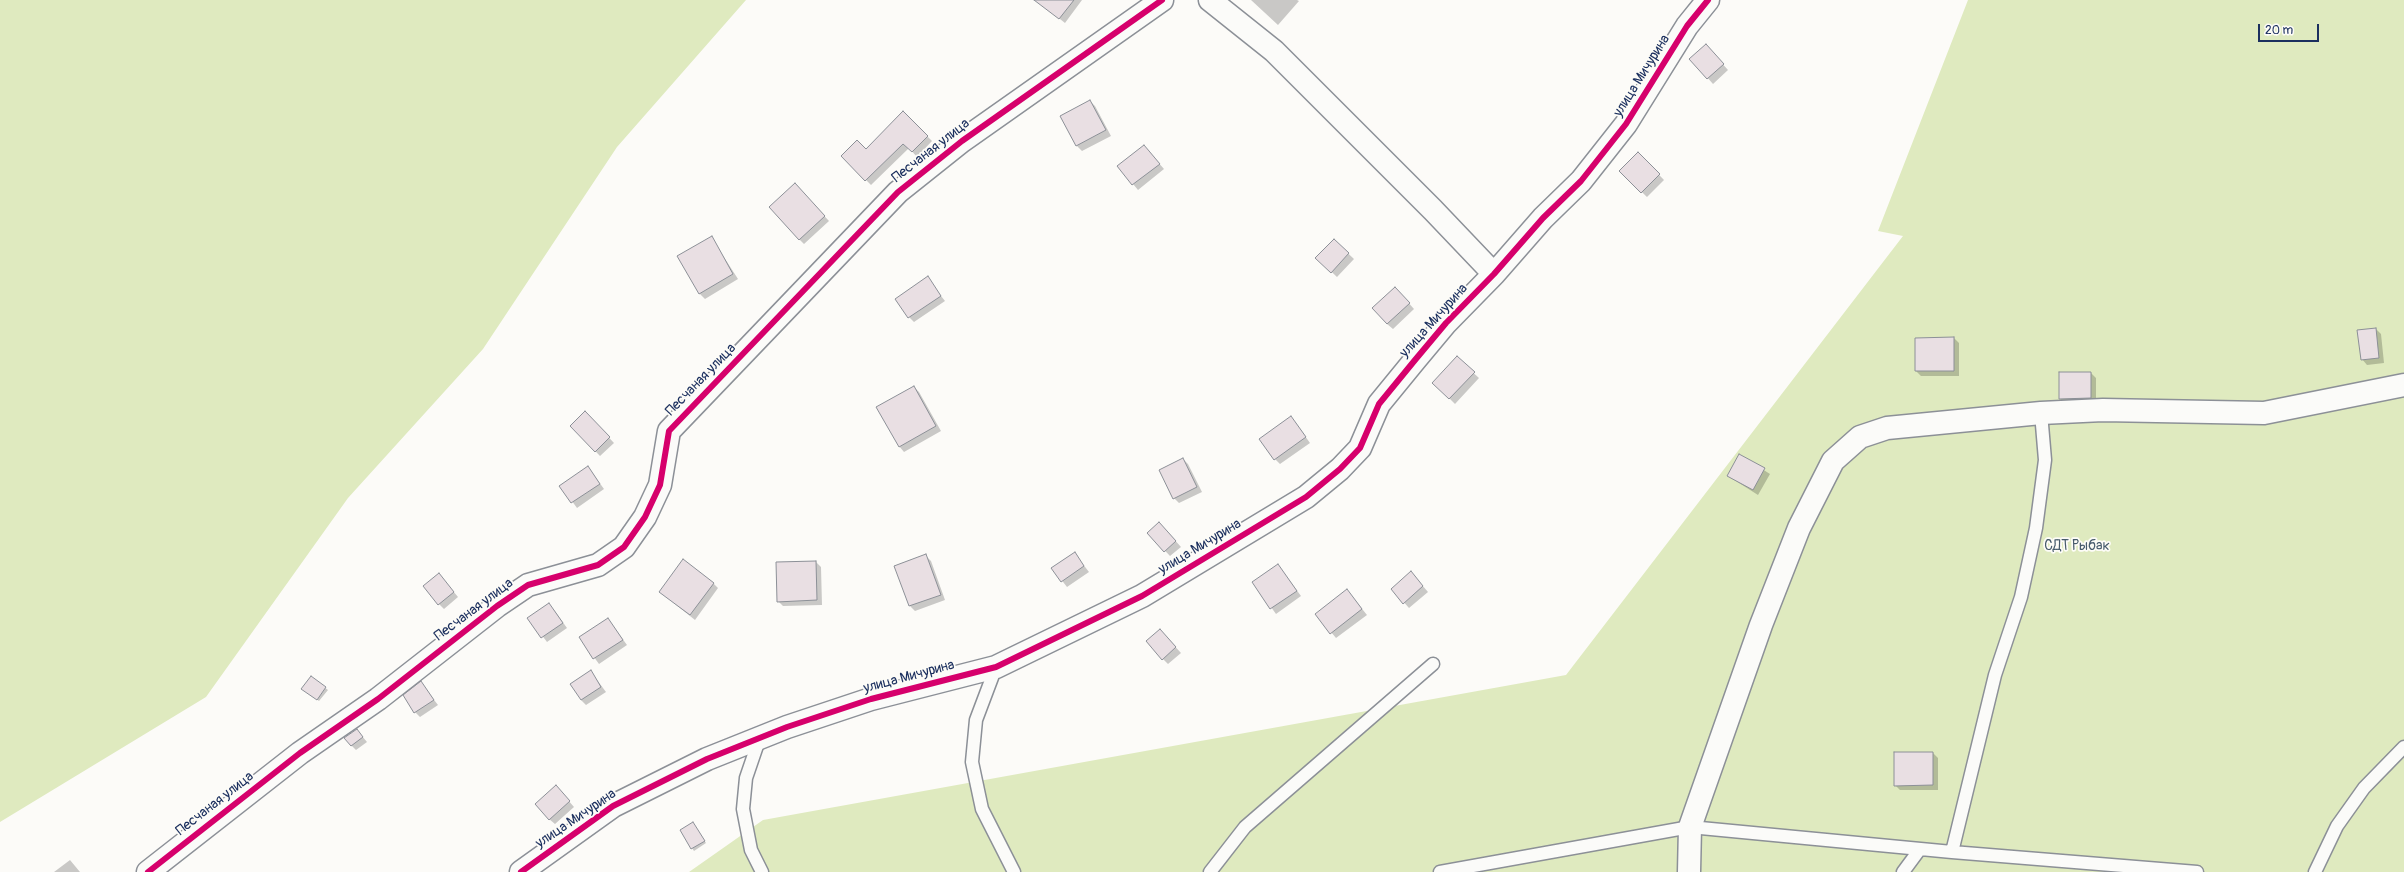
<!DOCTYPE html>
<html>
<head>
<meta charset="utf-8">
<style>
	body { margin:0 }
	#map { position:relative; width:2404px; height:872px; overflow:hidden; background:#fcfbf8; font-family:Pangolin,sans-serif }
	canvas { display:block }
	.scale { position:absolute; left:2258px; top:24px; width:61px; height:18px; box-sizing:border-box; border:2px solid #1b2f5e; border-top:0; padding-left:5px; font-size:12px; line-height:14px; white-space:nowrap; color:#1b2f5e; -webkit-text-stroke:3px #fdfcf7; paint-order:stroke }
</style>
</head>
<body>
<div id="map">
<canvas width="2404" height="872"></canvas>
<div class="scale">20 m</div>
</div>
<script>
const c = document.querySelector('canvas').getContext('2d');
c.lineJoin = 'round';
function fill(path, color) {
  c.fillStyle = color;
  c.fill(path, 'evenodd');
}
function toPath(rows) {
  const path = new Path2D();
  for (const r of rows) {
    path.moveTo(r[0], r[1]);
    for (let i = 2; i < r.length; i += 2) path.lineTo(r[i], r[i + 1]);
  }
  return path;
}
function stroke(path, color, width, dash) {
  c.strokeStyle = color;
  c.lineWidth = width;
  c.lineCap = dash ? 'butt' : 'round';
  c.setLineDash(dash || []);
  c.stroke(path);
}
function drawText(font, color, halo, rows, align = 'center') {
  c.font = font + ' Pangolin,sans-serif';
  c.lineWidth = 3.5;
  c.setLineDash([]);
  c.textBaseline = 'middle';
  c.strokeStyle = halo;
  c.fillStyle = color;
  for (const [text, x, y, turn = 0] of rows) {
    c.save();
    c.translate(x, y);
    c.rotate((+turn || 0) * Math.PI / 180);
    c.textAlign = isNaN(turn) ? turn : align;
    if (halo) c.strokeText(text, 0, 0);
    c.fillText(text, 0, 0);
    c.restore();
  }
}
fill(toPath([
	[0,0,746,0,617,147,483,349,348,498,206,697,0,822],
	[1968,0,2404,0,2404,872,689,872,763,820,1566,675,1903,236,1878,231]
]), '#dfeabf');
fill(toPath([
	[1036,0,1082,0,1065,23],
	[1251,0,1297,0,1299,1,1278,25],
	[1711,51,1728,70,1713,84,1691,59],
	[1090,101,1095,106,1111,136,1082,151,1077,146,1061,116],
	[903,112,932,141,917,157,909,148,871,185,842,156,866,150],
	[1144,146,1164,169,1138,190,1119,167],
	[1638,153,1664,180,1647,197,1620,171],
	[800,190,829,221,804,244,799,239],
	[711,237,738,279,705,299,700,294],
	[1334,240,1354,259,1337,277,1317,258],
	[927,278,945,301,914,322,909,317],
	[1400,293,1414,309,1393,329,1387,324],
	[2376,329,2381,334,2384,363,2367,365,2362,359],
	[1954,338,1959,343,1959,376,1921,376,1916,371],
	[1457,358,1479,378,1455,404,1434,383],
	[2091,373,2096,378,2096,403,2066,404,2060,399],
	[914,387,919,392,941,431,904,452,899,446],
	[585,412,614,443,600,456,571,426],
	[1295,422,1310,443,1280,464,1275,459],
	[1740,455,1770,474,1758,495,1728,476],
	[1183,459,1188,464,1202,492,1179,503,1174,498],
	[588,467,604,489,577,508,561,486],
	[1164,528,1181,547,1170,556,1148,533],
	[1075,554,1089,572,1067,587,1053,569],
	[925,555,931,561,945,600,915,611,910,606],
	[816,562,821,567,822,605,783,606,778,601],
	[1278,565,1301,596,1276,614,1253,582],
	[439,574,458,597,444,609,439,604],
	[1416,578,1428,592,1409,608,1392,589],
	[713,583,718,588,695,620,660,592],
	[1347,590,1367,615,1336,638,1316,614],
	[554,610,567,628,547,642,529,618],
	[608,619,627,645,599,664,580,638],
	[1160,630,1181,653,1168,664,1163,659],
	[591,672,606,692,586,705,581,700],
	[311,677,328,690,319,701,305,691],
	[421,683,438,705,420,717,415,712],
	[357,730,367,742,356,750,351,745],
	[1933,753,1938,758,1938,790,1900,790,1895,785],
	[561,792,574,807,555,824,549,819],
	[693,823,706,843,694,851,692,848],
	[70,860,80,872,54,872]
]), '#0003');
const building = toPath([
	[1034,0,1074,0,1059,19,1034,0],
	[1706,44,1724,64,1707,79,1689,59,1706,44],
	[1090,100,1106,130,1076,146,1060,116,1090,100],
	[903,111,928,136,912,152,903,144,865,181,841,156,857,140,866,149,903,111],
	[1144,145,1160,164,1132,185,1117,166,1144,145],
	[1638,152,1660,174,1641,193,1619,171,1638,152],
	[795,183,825,216,799,240,769,207,795,183],
	[712,236,733,274,699,294,677,256,712,236],
	[1334,239,1349,253,1331,273,1315,258,1334,239],
	[928,276,941,296,908,318,895,299,928,276],
	[1395,287,1410,303,1387,324,1372,308,1395,287],
	[2376,328,2379,358,2361,360,2357,330,2376,328],
	[1954,337,1954,371,1915,371,1915,338,1954,337],
	[1457,356,1475,372,1449,399,1432,383,1457,356],
	[2059,372,2091,372,2091,398,2059,399,2059,372],
	[914,386,936,426,899,447,876,407,914,386],
	[585,411,610,437,595,452,570,426,585,411],
	[1291,416,1306,437,1274,460,1259,439,1291,416],
	[1739,454,1765,468,1753,490,1727,476,1739,454],
	[1183,458,1197,487,1173,499,1159,470,1183,458],
	[588,466,600,484,571,503,559,486,588,466],
	[1159,522,1176,541,1164,552,1147,533,1159,522],
	[1075,552,1084,566,1061,582,1051,568,1075,552],
	[926,554,941,595,909,606,894,566,926,554],
	[683,559,714,583,690,615,659,592,683,559],
	[816,561,817,600,777,602,776,562,816,561],
	[1278,564,1297,591,1270,609,1252,582,1278,564],
	[1411,571,1423,586,1403,604,1391,589,1411,571],
	[439,573,454,592,438,605,423,586,439,573],
	[1347,589,1362,609,1330,634,1315,614,1347,589],
	[549,603,563,623,541,638,527,618,549,603],
	[608,618,623,640,593,659,579,637,608,618],
	[1160,629,1176,647,1162,660,1146,641,1160,629],
	[591,670,601,687,581,700,570,684,591,670],
	[311,676,326,687,317,700,301,689,311,676],
	[421,681,434,700,414,713,403,695,421,681],
	[357,729,363,737,351,746,344,738,357,729],
	[1894,752,1933,752,1933,785,1894,786,1894,752],
	[556,785,570,801,549,820,535,804,556,785],
	[693,822,705,841,691,849,680,830,693,822]
]);
fill(building, '#e9dfe3');
stroke(building, '#8c9097', 1);
const lane = toPath([
	[996,667,976,720,972,762,982,809,1014,872],
	[760,737,746,778,743,809,751,850,762,872],
	[1952,852,1995,675,2021,597,2036,528,2045,460,2041,413],
	[1210,872,1245,827,1433,664],
	[1440,872,1690,827,1952,852,2197,872],
	[1903,872,1920,849],
	[2315,872,2337,826,2364,788,2404,747]
]);
const street = toPath([
	[1210,0,1274,51,1433,210,1494,274],
	[148,872,300,753,378,699,497,606,528,585,598,565,624,547,645,517,660,485,669,431,898,192,962,141,1162,0],
	[521,872,613,806,707,759,787,727,871,699,996,667,1142,596,1306,497,1340,469,1360,448,1379,404,1415,360,1446,323,1494,274,1543,218,1581,181,1626,124,1687,26,1708,0],
	[1689,872,1690,827,1761,625,1799,528,1833,461,1860,437,1887,428,2041,413,2103,410,2264,413,2404,385]
]);
stroke(lane, '#8c9097', 15);
stroke(street, '#8c9097', 25);
stroke(lane, '#fbfbf9', 12);
stroke(street, '#fbfbf9', 22);
stroke(toPath([
	[148,872,300,753,378,699,497,606,528,585,598,565,624,547,645,517,660,485,669,431,898,192,962,141,1162,0],
	[521,872,613,806,707,759,787,727,871,699,996,667,1142,596,1306,497,1340,469,1360,448,1379,404,1415,360,1446,323,1494,274,1543,218,1581,181,1626,124,1687,26,1708,0]
]), '#d6006c', 6);
drawText('14px', '#1b2f5e', '#fdfcf7', [
	["улица Мичурина",1642,76,-58],
	["Песчаная улица",931,151,-38],
	["улица Мичурина",1434,321,-48],
	["Песчаная улица",701,380,-46],
	["улица Мичурина",1200,547,-31],
	["Песчаная улица",474,610,-37],
	["улица Мичурина",909,677,-15],
	["Песчаная улица",215,804,-38],
	["улица Мичурина",576,819,-34]
]);
drawText('14px', '#465a6b', '#fdfcf7', [
	["СДТ Рыбак",2077,546]
]);
</script>
</body>
</html>
